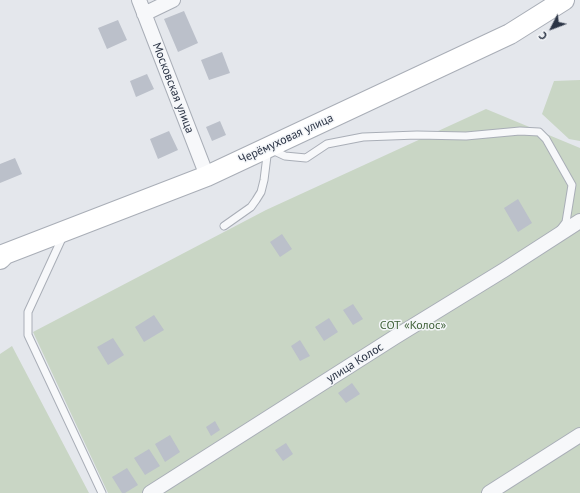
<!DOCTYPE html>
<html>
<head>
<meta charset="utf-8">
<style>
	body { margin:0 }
	#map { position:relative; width:580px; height:493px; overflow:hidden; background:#e4e7ec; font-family:"PT Sans",sans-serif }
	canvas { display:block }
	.north { position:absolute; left:532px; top:8px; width:40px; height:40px; -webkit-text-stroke:3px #f4f6f9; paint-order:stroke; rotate:228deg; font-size:11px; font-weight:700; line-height:16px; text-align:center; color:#2b3445 }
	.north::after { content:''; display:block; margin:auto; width:14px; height:18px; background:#2b3445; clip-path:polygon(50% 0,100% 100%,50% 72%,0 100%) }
</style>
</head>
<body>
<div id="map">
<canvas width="580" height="493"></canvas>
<div class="north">С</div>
</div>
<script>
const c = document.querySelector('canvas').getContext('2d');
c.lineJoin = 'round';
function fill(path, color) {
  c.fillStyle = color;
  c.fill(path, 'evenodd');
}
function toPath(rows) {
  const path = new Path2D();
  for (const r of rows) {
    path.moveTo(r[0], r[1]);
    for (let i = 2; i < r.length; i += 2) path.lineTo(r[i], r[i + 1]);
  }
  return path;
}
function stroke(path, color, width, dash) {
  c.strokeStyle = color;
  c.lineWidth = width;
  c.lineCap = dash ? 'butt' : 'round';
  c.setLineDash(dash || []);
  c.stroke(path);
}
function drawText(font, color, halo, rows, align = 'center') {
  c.font = font + ' "PT Sans",sans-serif';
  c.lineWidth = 3;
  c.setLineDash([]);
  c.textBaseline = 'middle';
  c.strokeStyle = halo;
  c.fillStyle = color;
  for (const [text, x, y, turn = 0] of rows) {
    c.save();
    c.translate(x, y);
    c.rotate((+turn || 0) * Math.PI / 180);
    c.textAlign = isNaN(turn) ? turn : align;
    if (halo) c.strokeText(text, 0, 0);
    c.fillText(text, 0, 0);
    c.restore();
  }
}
fill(toPath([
	[580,80,580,141,569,139,542,114,554,81],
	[486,109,580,148,580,493,108,493,33,332,266,210],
	[12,346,89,493,0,493,0,354]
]), '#c9d6c5');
fill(toPath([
	[184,11,198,43,178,52,164,19],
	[118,20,127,40,107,49,98,28],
	[222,52,230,73,209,80,201,60],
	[147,74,154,89,136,97,130,81],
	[220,121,226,135,212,141,206,127],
	[169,131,178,150,158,159,150,139],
	[15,158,22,174,0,183,0,164],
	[518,199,532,223,518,232,504,208],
	[282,234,292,249,280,257,270,242],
	[353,304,363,319,353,325,343,310],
	[154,315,164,330,144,342,135,327],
	[329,318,338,332,324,341,315,327],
	[113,338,124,355,108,365,97,347],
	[300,340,310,356,300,361,291,346],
	[352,383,360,394,346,403,338,393],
	[215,421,220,430,211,436,206,427],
	[170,435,180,452,165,462,155,444],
	[286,443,293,454,283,461,275,450],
	[149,449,160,466,145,475,134,458],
	[127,468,138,485,125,493,122,493,112,477]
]), '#bbc0ca');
const lane = toPath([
	[224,226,251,207,256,200,261,192,264,180,268,148,285,156,306,158,327,144,363,137,417,135,466,136,520,131,539,132,546,139,572,185,566,222,560,230],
	[63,236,28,312,28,335,102,493]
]);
const street = toPath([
	[139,0,207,176],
	[144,14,173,0],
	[150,493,395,337,504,270,580,221],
	[489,493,580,435]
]);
const secondary = toPath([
	[0,259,5,254,207,176,510,34,564,0]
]);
stroke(lane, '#a9aeb7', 9);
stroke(street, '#a9aeb7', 16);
stroke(secondary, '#a9aeb7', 22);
stroke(lane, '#f7f8fa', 7);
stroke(street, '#f7f8fa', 14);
stroke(secondary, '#fff', 20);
drawText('12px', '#2b3445', '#f4f6f9', [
	["Московская улица",173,88,69],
	["Черёмуховая улица",286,139,-25],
	["улица Колос",355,363,-32]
]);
drawText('12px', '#3f6138', '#f4f6f9', [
	["СОТ «Колос»",413,326]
]);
</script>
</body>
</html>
